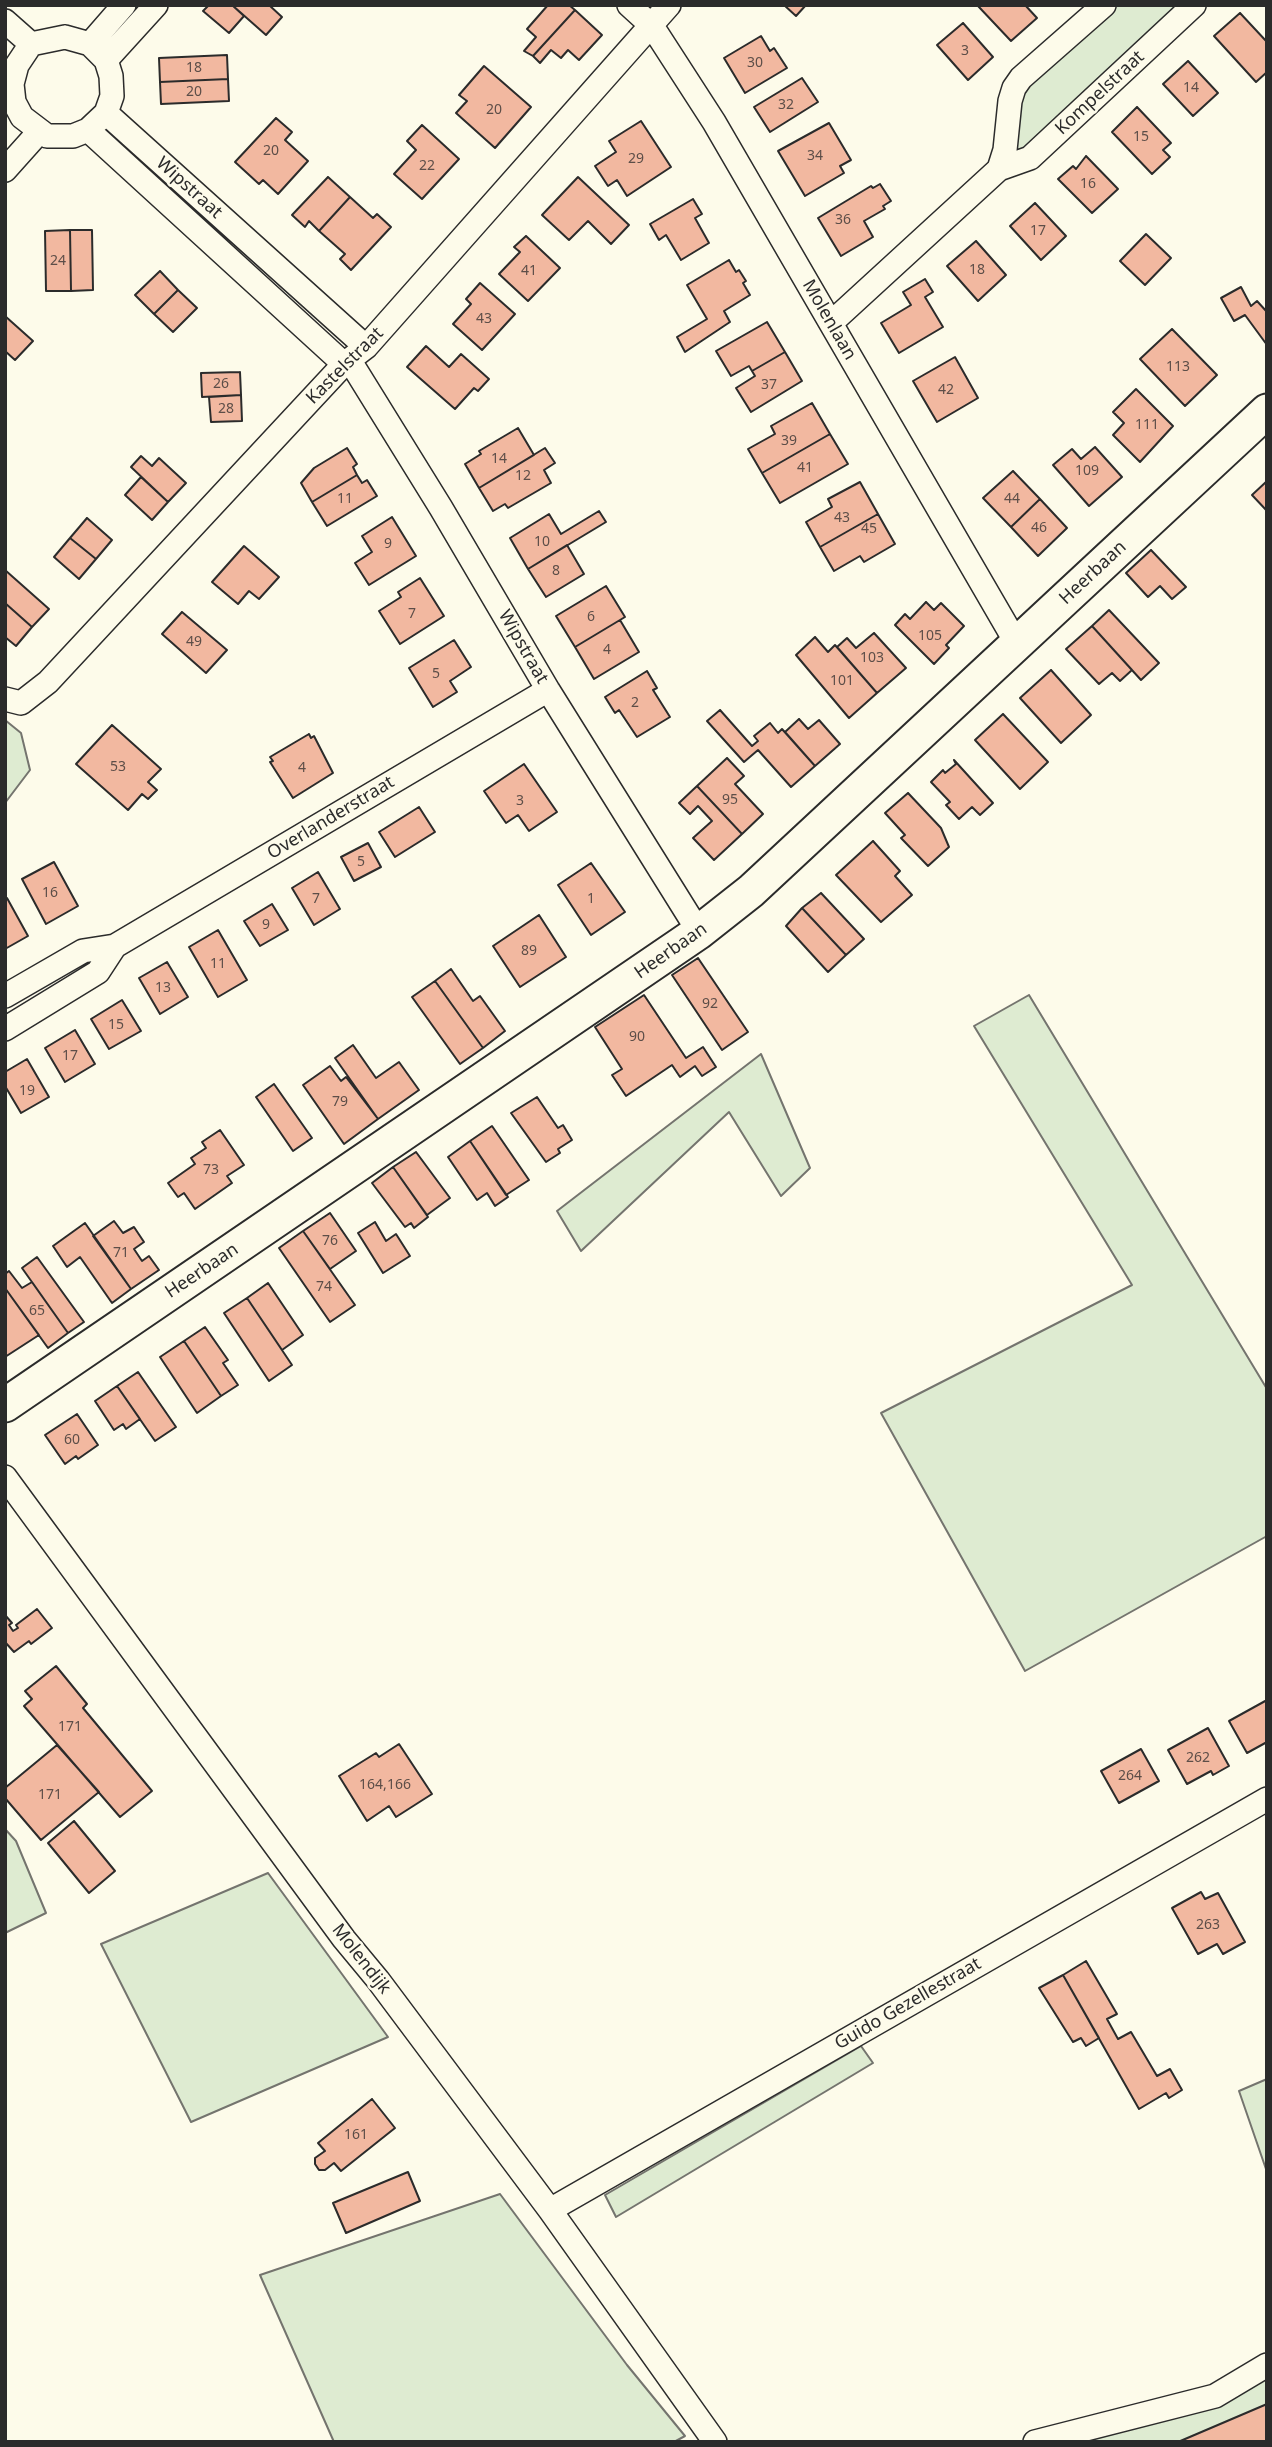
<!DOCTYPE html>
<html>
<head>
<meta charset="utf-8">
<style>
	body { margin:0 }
	#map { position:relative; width:1272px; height:2447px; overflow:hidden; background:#fdfbea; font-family:"Noto Sans",sans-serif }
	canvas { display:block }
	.frame { position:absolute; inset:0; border:7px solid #2b2b2b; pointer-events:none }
</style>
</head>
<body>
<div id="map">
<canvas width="1272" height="2447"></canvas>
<div class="frame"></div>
</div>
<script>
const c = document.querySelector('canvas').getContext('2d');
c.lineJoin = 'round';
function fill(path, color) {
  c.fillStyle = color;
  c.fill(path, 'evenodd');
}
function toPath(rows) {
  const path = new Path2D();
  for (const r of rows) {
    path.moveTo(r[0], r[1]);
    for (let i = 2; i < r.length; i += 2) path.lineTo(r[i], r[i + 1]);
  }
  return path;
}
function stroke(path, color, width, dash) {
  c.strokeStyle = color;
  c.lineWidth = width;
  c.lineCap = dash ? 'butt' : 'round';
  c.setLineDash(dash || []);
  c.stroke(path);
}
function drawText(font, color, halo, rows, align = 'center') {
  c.font = font + ' "Noto Sans",sans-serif';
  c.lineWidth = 5;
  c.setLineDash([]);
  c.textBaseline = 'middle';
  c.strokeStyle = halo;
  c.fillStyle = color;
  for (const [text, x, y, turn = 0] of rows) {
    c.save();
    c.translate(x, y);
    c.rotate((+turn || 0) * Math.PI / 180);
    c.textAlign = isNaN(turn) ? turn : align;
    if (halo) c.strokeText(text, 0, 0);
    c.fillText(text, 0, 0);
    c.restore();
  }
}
const green = toPath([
	[1117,5,1184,5,1026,152,1015,153,1022,90,1117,5],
	[5,720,21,733,30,770,5,803,5,720],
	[1029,995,1267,1389,1267,1536,1025,1671,881,1413,1132,1285,974,1026,1029,995],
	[761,1054,810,1168,781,1196,729,1112,581,1251,557,1211,761,1054],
	[5,1829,16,1841,46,1913,5,1933,5,1829],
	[268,1873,388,2037,191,2122,101,1944,268,1873],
	[861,2046,873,2063,616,2217,605,2195,861,2046],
	[1267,2079,1267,2172,1239,2091,1267,2079],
	[500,2194,627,2365,685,2436,674,2442,334,2442,260,2275,500,2194],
	[1267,2374,1267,2442,1066,2442,1267,2374]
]);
fill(green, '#deebd1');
stroke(green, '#74746e', 2);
const building = toPath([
	[209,5,232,5,244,16,229,33,203,11,209,5],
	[232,5,269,5,282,17,266,35,232,5],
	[548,5,569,5,575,10,533,56,524,51,536,37,527,29,548,5],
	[784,5,806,5,796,16,784,5],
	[1025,5,1037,18,1011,41,978,6,1025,5],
	[575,10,602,35,579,60,568,50,561,58,551,50,540,63,533,56,575,10],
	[1240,13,1267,42,1267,72,1256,82,1214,36,1240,13],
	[963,23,993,57,968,80,937,45,963,23],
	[761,36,770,51,774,48,787,68,745,93,724,58,761,36],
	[227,55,228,79,160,82,159,58,227,55],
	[1188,61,1218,93,1193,116,1163,84,1188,61],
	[484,66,531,107,495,148,456,113,467,101,459,95,484,66],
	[802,78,818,102,770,132,754,107,802,78],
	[228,79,229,101,161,104,160,82,228,79],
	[1137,107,1171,143,1163,150,1170,157,1152,174,1112,132,1137,107],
	[276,118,292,132,285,140,308,161,278,194,263,180,259,184,235,162,276,118],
	[641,121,671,167,627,196,617,180,608,186,595,166,616,152,609,141,641,121],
	[829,123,851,160,840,166,844,173,805,196,778,151,829,123],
	[422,125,459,159,422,199,394,174,416,150,407,141,422,125],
	[1086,156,1118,189,1092,213,1058,179,1073,166,1076,169,1086,156],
	[328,177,350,197,319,231,309,221,305,227,292,215,328,177],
	[578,177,629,225,611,244,588,221,569,240,542,215,578,177],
	[880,184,891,201,883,206,885,209,864,221,873,237,841,256,818,218,871,186,873,188,880,184],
	[350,197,373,218,377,214,391,227,351,270,340,259,345,254,319,231,350,197],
	[693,199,702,214,695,218,709,243,681,260,666,235,659,240,650,224,693,199],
	[1035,203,1066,236,1041,260,1010,226,1035,203],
	[70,230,71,291,46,291,45,231,70,230],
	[70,230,92,230,93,290,71,291,70,230],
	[1146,234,1171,258,1145,285,1120,261,1146,234],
	[526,236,560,268,528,301,499,274,520,252,514,247,526,236],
	[976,241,1006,275,978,301,947,266,976,241],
	[729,260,736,272,739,270,746,281,743,283,750,295,724,311,730,322,685,352,677,337,707,319,687,285,729,260],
	[160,271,178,290,154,314,135,295,160,271],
	[925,279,933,292,925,297,943,327,899,353,881,323,911,305,903,292,925,279],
	[480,283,515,314,482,350,453,324,471,304,466,299,480,283],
	[1241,287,1251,306,1257,301,1267,312,1267,345,1245,315,1234,321,1221,298,1241,287],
	[178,290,197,308,173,332,154,314,178,290],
	[5,316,33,341,15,360,5,351,5,316],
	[767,322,785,352,752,371,749,366,731,376,716,351,767,322],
	[1172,329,1217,375,1185,406,1140,359,1172,329],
	[426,346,449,367,461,354,489,379,478,391,474,388,455,409,407,367,426,346],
	[785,352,802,381,751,412,736,388,755,376,752,371,785,352],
	[955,357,978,398,937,422,913,381,955,357],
	[240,372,241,395,202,397,201,373,240,372],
	[1136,389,1173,426,1140,462,1113,435,1124,423,1113,412,1136,389],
	[241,395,242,421,211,422,209,397,241,395],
	[812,403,830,434,762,473,748,449,775,434,771,426,812,403],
	[518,428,534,455,479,488,465,464,481,454,479,451,518,428],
	[830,434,848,464,780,503,762,473,830,434],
	[1095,447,1122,477,1089,506,1053,465,1072,449,1081,459,1095,447],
	[347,448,357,464,353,467,357,475,312,502,301,483,314,468,347,448],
	[545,448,555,463,544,470,551,483,508,508,505,504,493,511,479,488,545,448],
	[141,456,152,466,159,458,186,483,168,502,131,467,141,456],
	[1013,471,1040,499,1011,527,983,498,1013,471],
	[357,475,362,483,367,480,377,496,327,526,312,502,357,475],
	[141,477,168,502,152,520,125,495,141,477],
	[1267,481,1267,511,1252,495,1267,481],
	[860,482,878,514,820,547,806,522,832,507,828,499,860,482],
	[1040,499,1067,528,1038,556,1011,527,1040,499],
	[599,511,606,522,528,569,510,538,549,514,561,534,599,511],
	[878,514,895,544,864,562,860,556,834,571,820,547,878,514],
	[392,517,416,556,369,585,355,563,372,552,362,536,392,517],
	[87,518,112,540,96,559,70,538,87,518],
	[70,538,96,559,79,579,54,557,70,538],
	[567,545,584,574,546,597,528,569,567,545],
	[244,546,279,577,259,599,249,591,238,604,212,582,244,546],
	[1151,550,1186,587,1172,599,1160,586,1148,597,1126,573,1151,550],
	[5,570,49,609,32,627,5,603,5,570],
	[420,578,444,616,400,644,379,611,401,597,398,592,420,578],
	[606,586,625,617,575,647,556,616,606,586],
	[926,602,934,610,941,603,964,626,946,645,949,648,934,664,895,625,905,614,910,619,926,602],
	[5,603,32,627,16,646,5,637,5,603],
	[1109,610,1159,663,1141,680,1092,626,1109,610],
	[182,612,227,650,206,673,162,634,182,612],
	[620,620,639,652,594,679,575,647,620,620],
	[1092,626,1132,670,1120,681,1112,673,1099,684,1066,649,1092,626],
	[874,633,906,668,877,693,837,647,847,638,856,648,874,633],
	[815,637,828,652,835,645,877,693,849,718,796,655,815,637],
	[454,640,471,667,450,681,457,692,433,707,409,668,454,640],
	[1051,670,1091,715,1061,743,1020,698,1051,670],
	[647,671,657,688,653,690,670,717,637,737,619,710,615,713,605,697,647,671],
	[720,710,752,746,758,741,754,736,770,723,778,733,782,729,815,766,791,787,758,750,744,762,707,721,720,710],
	[1003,714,1048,762,1020,789,975,740,1003,714],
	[799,719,808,729,819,720,840,744,815,766,785,732,799,719],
	[112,725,161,769,148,782,157,790,148,799,142,794,128,810,76,764,112,725],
	[309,734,311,738,314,736,333,773,293,798,270,762,273,761,270,757,309,734],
	[727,758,744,776,735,784,763,814,742,834,697,786,727,758],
	[954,760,993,803,980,815,972,807,959,819,946,805,950,802,931,782,943,770,945,773,956,764,954,760],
	[524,764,557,812,529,831,518,815,506,823,484,791,524,764],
	[697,786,742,834,714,860,693,838,712,821,698,806,690,814,679,803,697,786],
	[908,793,941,828,949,847,928,866,901,838,905,835,885,813,908,793],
	[419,807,435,832,395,857,379,832,419,807],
	[873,841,900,871,895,876,912,895,881,922,836,875,873,841],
	[368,843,381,867,354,881,341,857,368,843],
	[54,862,78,906,46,924,22,879,54,862],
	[591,863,625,912,591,935,558,885,591,863],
	[318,872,340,909,314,925,292,888,318,872],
	[821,893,864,939,846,955,802,908,821,893],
	[7,898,28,936,5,949,5,899,7,898],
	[272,904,288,930,260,946,244,921,272,904],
	[802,908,846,955,828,972,786,926,802,908],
	[539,915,566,957,520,987,493,946,539,915],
	[218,930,247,980,218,997,189,947,218,930],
	[698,958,748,1032,722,1050,672,975,698,958],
	[167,962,188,997,160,1014,139,978,167,962],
	[451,969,473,1001,480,996,505,1031,483,1048,435,981,451,969],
	[435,981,483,1048,460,1064,412,997,435,981],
	[644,995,686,1058,703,1047,716,1067,702,1076,695,1066,680,1077,672,1065,626,1096,612,1075,622,1069,595,1027,644,995],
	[122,1000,141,1031,109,1049,91,1019,122,1000],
	[75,1030,95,1064,65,1082,45,1048,75,1030],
	[353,1045,376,1078,399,1062,419,1090,378,1119,335,1058,353,1045],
	[27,1059,49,1097,21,1113,5,1086,5,1072,27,1059],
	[330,1066,341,1081,346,1077,378,1119,344,1144,303,1085,330,1066],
	[274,1084,312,1138,293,1151,256,1097,274,1084],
	[537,1097,558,1128,563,1125,572,1140,558,1149,560,1153,546,1162,511,1113,537,1097],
	[492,1126,529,1180,506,1195,470,1141,492,1126],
	[220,1130,244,1165,227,1176,232,1183,195,1209,184,1193,178,1197,168,1183,195,1164,191,1158,206,1148,202,1142,220,1130],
	[470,1141,508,1197,495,1206,487,1193,477,1200,448,1157,470,1141],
	[416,1152,450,1198,427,1215,393,1167,416,1152],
	[393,1167,428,1217,414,1228,411,1223,405,1227,372,1183,393,1167],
	[330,1213,356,1251,330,1269,303,1231,330,1213],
	[114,1221,123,1233,134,1227,144,1242,134,1249,142,1261,149,1256,159,1270,131,1289,93,1236,114,1221],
	[375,1222,386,1241,396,1234,410,1256,383,1273,358,1233,375,1222],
	[85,1223,131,1289,112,1303,80,1257,67,1267,53,1246,85,1223],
	[303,1231,355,1305,330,1322,279,1248,303,1231],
	[37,1257,84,1322,68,1333,22,1268,37,1257],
	[9,1271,22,1288,32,1282,68,1333,48,1348,5,1288,5,1274,9,1271],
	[268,1283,303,1335,282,1350,247,1298,268,1283],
	[5,1288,39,1335,5,1357,5,1288],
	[247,1298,292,1365,269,1381,224,1313,247,1298],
	[205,1327,228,1360,223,1363,238,1385,221,1396,184,1341,205,1327],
	[184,1341,221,1396,197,1413,160,1357,184,1341],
	[138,1372,176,1427,155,1441,117,1386,138,1372],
	[117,1386,140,1419,126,1429,123,1424,114,1430,95,1401,117,1386],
	[77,1414,98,1445,78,1459,76,1456,65,1464,45,1435,77,1414],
	[37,1609,52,1628,31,1644,29,1641,14,1652,5,1642,5,1615,12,1623,9,1625,13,1631,18,1628,16,1625,37,1609],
	[56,1666,87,1704,83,1708,152,1791,120,1817,24,1706,32,1699,25,1691,56,1666],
	[1267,1700,1267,1742,1247,1753,1229,1721,1267,1700],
	[1208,1728,1229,1766,1213,1775,1211,1771,1187,1784,1168,1750,1208,1728],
	[399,1744,432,1794,396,1817,389,1806,367,1821,339,1776,376,1753,379,1757,399,1744],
	[57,1745,99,1792,41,1840,5,1798,5,1788,57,1745],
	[1141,1749,1159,1781,1119,1803,1101,1771,1141,1749],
	[74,1821,115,1871,89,1893,48,1843,74,1821],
	[1201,1892,1205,1899,1218,1893,1245,1942,1223,1954,1217,1944,1198,1954,1172,1908,1201,1892],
	[1086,1961,1117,2014,1107,2019,1118,2039,1131,2032,1157,2076,1170,2069,1182,2090,1169,2098,1166,2093,1139,2109,1063,1975,1086,1961],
	[1063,1975,1099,2038,1086,2046,1081,2038,1073,2042,1039,1988,1063,1975],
	[372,2099,395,2128,341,2171,334,2163,325,2170,319,2170,315,2164,315,2158,325,2151,318,2143,372,2099],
	[408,2172,420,2201,346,2233,333,2203,408,2172],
	[1267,2404,1267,2442,1178,2442,1267,2404]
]);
fill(building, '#f2b8a0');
stroke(building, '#2b2b2b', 2);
const street = toPath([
	[629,5,652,26,714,122,1017,644],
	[5,21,31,44],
	[65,37,90,44,106,60,111,76,112,96,106,113,88,130,73,136,47,136,22,117,14,102,12,84,17,65,31,44,65,37],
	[90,44,124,5],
	[106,60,156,5],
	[106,113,366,347],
	[88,130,344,364],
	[999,169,1005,150,1010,101,1014,88,1021,78,1104,5],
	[5,170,39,132],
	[831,323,999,169,1030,158,1194,5],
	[350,361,441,508,548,690,699,932],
	[5,699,21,703,48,682,344,364,366,347,669,5],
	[5,996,83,951,115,946,548,690],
	[5,1029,98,972,115,946],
	[5,1477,344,1939,378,1980,550,2210,715,2442],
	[550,2210,1267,1799],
	[1035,2442,1215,2396,1267,2365]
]);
const secondary = toPath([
	[5,1405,699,932,751,891,1267,411]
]);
stroke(street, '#2b2b2b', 26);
stroke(secondary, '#2b2b2b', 37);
stroke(street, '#fdfbea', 23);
stroke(secondary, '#fdfbea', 33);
drawText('14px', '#5d4e48', null, [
	["3",965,51],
	["30",755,63],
	["18",194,68],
	["14",1191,88],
	["20",194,92],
	["32",786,105],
	["20",494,110],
	["15",1141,137],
	["20",271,151],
	["34",815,156],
	["29",636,159],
	["22",427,166],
	["16",1088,184],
	["36",843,220],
	["17",1038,231],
	["24",58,261],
	["18",977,270],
	["41",529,271],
	["43",484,319],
	["113",1178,367],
	["26",221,384],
	["37",769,385],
	["42",946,390],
	["28",226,409],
	["111",1147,425],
	["39",789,441],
	["14",499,459],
	["41",805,468],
	["109",1087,471],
	["12",523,476],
	["11",345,499],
	["44",1012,499],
	["43",842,518],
	["46",1039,528],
	["45",869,529],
	["10",542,542],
	["9",388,544],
	["8",556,571],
	["7",412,614],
	["6",591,617],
	["105",930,636],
	["49",194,642],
	["4",607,650],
	["103",872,658],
	["5",436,674],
	["101",842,681],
	["2",635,703],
	["53",118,767],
	["4",302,768],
	["95",730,800],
	["3",520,801],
	["5",361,862],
	["16",50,893],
	["7",316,899],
	["1",591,899],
	["9",266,925],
	["89",529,951],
	["11",218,964],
	["13",163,988],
	["92",710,1004],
	["15",116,1025],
	["90",637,1037],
	["17",70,1056],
	["19",27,1091],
	["79",340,1102],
	["73",211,1170],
	["76",330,1241],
	["71",121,1253],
	["74",324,1287],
	["65",37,1311],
	["60",72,1440],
	["171",70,1727],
	["262",1198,1758],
	["264",1130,1776],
	["164,166",385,1785],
	["171",50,1795],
	["263",1208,1925],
	["161",356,2135]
]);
drawText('18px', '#2b2b2b', '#fdfbea', [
	["Kompelstraat",1100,93,-43],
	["Wipstraat",189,188,42],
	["Molenlaan",829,320,60],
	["Kastelstraat",345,366,-45],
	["Heerbaan",1093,573,-43],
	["Wipstraat",523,647,60],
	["Overlanderstraat",331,818,-31],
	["Heerbaan",671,951,-35],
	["Heerbaan",202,1271,-34],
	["Molendijk",361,1959,52],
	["Guido Gezellestraat",908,2004,-30]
]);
</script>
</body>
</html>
